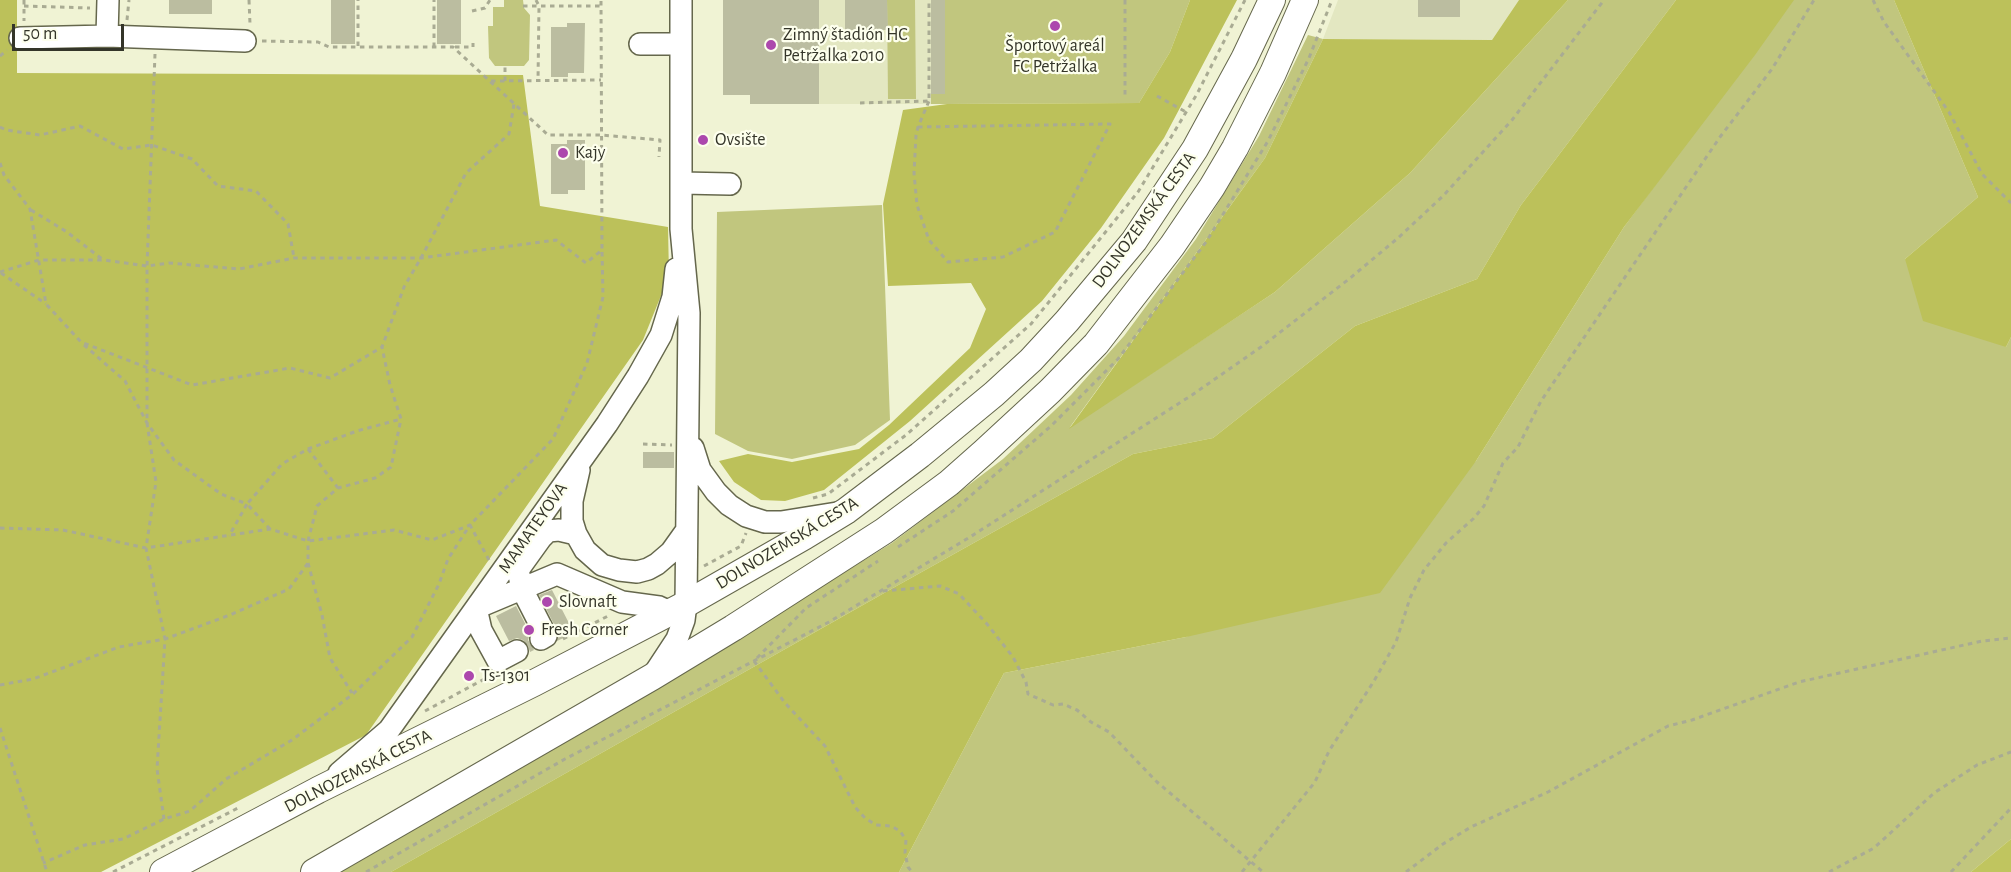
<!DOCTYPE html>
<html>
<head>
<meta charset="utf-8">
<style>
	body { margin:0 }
	#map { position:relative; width:2011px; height:872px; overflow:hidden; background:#f0f3d4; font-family:"Alegreya Sans",sans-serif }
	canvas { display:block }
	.scale { position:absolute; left:12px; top:24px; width:112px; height:27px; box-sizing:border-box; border:3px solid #343529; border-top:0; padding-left:8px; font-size:18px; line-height:21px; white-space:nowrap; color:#343529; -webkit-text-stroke:4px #fdffed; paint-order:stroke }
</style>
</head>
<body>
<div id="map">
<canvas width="2011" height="872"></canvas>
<div class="scale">50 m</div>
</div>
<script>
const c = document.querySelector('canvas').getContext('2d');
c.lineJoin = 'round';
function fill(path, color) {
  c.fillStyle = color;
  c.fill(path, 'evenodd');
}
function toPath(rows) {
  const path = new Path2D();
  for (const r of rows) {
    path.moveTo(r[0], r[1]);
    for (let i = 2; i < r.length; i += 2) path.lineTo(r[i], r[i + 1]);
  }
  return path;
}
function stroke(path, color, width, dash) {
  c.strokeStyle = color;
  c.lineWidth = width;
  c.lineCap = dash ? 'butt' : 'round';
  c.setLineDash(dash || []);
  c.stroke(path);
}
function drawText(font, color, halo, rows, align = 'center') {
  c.font = font + ' "Alegreya Sans",sans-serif';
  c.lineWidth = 4.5;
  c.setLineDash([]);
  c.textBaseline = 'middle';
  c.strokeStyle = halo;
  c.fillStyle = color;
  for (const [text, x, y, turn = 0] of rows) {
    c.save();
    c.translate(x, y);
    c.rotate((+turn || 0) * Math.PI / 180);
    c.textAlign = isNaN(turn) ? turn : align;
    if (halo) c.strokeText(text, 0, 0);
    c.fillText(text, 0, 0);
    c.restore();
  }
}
fill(toPath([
	[819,0,931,0,931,104,819,104],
	[1338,0,1519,0,1492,40,1323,39]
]), '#e3e7c1');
fill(toPath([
	[504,0,523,0,524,8,530,15,529,60,524,66,495,66,489,58,488,26,493,26,493,7,504,7],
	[887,0,915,0,916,99,888,99],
	[931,0,1190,0,1170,52,1139,103,947,104,931,104],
	[1568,0,1676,0,1521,205,1477,279,1355,326,1213,438,1133,454,893,588,391,872,331,872,744,634,892,543,1003,459,1071,395,1124,336,1196,239,1259,136,1308,35,1323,39,1265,158,1070,427,1275,292,1410,173],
	[1792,0,1894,0,1978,197,1905,259,2006,347,2011,337,2011,839,1971,872,899,872,1004,673,1186,637,1476,461,1624,227],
	[882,205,890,420,855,445,792,459,748,451,715,434,717,212]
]), '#c1c67e');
fill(toPath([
	[0,0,17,0,17,73,523,75,540,206,668,227,669,276,643,340,366,735,101,872,0,872],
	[1190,0,1237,0,1164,138,1101,228,1042,301,910,421,824,490,785,501,761,500,734,482,719,461,748,454,792,462,859,449,889,425,970,348,986,309,971,283,888,286,883,204,903,110,947,104,1139,103,1170,52],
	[1519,0,1568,0,1410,173,1275,292,1069,429,1265,158,1323,39,1492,40],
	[1676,0,1794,0,1755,55,1624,227,1476,461,1380,593,1186,637,1004,673,899,872,391,872,893,588,1133,454,1213,438,1355,326,1477,279,1521,205],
	[1894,0,2011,0,2011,337,2006,347,1923,321,1905,259,1978,197]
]), '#bcc15a');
fill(toPath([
	[2011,839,2011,872,1971,872]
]), '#c0c55f');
fill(toPath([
	[169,0,212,0,212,14,169,14],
	[331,0,355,0,355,44,331,44],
	[437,0,461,0,461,44,437,44],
	[723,0,819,0,819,104,750,104,750,95,723,95],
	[845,0,887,0,888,30,845,30],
	[931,0,945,0,945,94,931,94],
	[1418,0,1460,0,1460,17,1418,17],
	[567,23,585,23,584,73,568,73,568,77,551,77,551,27,567,27],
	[567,140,585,140,585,190,568,190,568,194,551,194,551,144,567,144],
	[643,452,674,452,674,468,643,468],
	[552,590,574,633,557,641,557,630,539,595],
	[516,606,530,633,528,640,534,650,530,652,528,646,523,640,517,638,509,641,496,616]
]), '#bbbda0');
const minor = toPath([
	[107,36,108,0],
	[20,38,107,36,245,41],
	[640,44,681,44],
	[682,183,730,184],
	[693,448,700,470,716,492,729,505,746,516,765,522,781,522,837,513],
	[579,470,572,501,572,521,576,534,585,550,602,565,619,570,637,572,648,569,657,564,671,552,686,531],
	[541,639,546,636,522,589,518,570,541,538,548,531,559,530,576,534],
	[517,651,498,661,481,630,476,608,557,574,622,602,659,607,670,612],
	[654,674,677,639,684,620,686,604,689,313,681,229,681,0],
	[339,773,389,730,607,424,638,376,661,335,673,297,676,269]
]);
const major = toPath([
	[163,872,318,790,534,683,686,604,805,536,846,511,920,455,994,394,1031,360,1067,321,1134,241,1195,149,1244,59,1272,0],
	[314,872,652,677,733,628,884,531,949,483,984,452,1050,391,1096,344,1172,246,1212,187,1235,148,1273,73,1305,0]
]);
stroke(minor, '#65674c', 24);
stroke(major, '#65674c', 28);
stroke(toPath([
	[24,0,24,21],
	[249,0,250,24],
	[536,0,539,6,538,81],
	[1125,0,1125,98],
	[1873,0,1884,22,1949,112,1982,174,2011,203],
	[24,6,90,8],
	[523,6,601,6],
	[472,11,485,8,490,0],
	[127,20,129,0],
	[262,41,318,42,329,47,453,47,548,135,601,135,660,140,659,157],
	[358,46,358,0],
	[434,47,434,0],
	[455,47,473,47,473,43],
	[155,54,147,266,147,423,156,482,146,548,165,639,157,769,164,819],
	[0,56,7,50],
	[491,81,601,80],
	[505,81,505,66],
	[1157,96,1186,112],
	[860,103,929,101,929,0],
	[0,127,6,130,40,135,80,126,123,149,152,145,192,159,218,186,256,191,288,224,294,258],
	[918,127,1110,124,1055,232,1003,257,948,262,929,240,917,205,914,173,916,135,918,127,929,101],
	[0,163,4,175,30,209,46,304,81,342,192,385,290,368,330,378,382,347,404,287,421,258,466,173,509,134,514,104],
	[31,210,67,232,102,259],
	[0,272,39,260,104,260,147,266,169,263,239,269,294,258,421,258,556,240,586,263,602,250,601,0],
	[1,273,46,304],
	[84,345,125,381,147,423,174,460,221,494,247,504,229,536],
	[643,444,672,445],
	[308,449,338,488],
	[813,498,828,494,906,435,1031,324,1138,192,1197,94,1245,0],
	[0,528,63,530,146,548,270,529,308,541,394,530,432,540,470,525,448,559,439,584,412,637,353,694,292,740,226,779,190,811,164,819,123,839,85,845,43,863],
	[270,529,247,504,282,464,308,449,357,431,401,419],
	[898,547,953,511,1051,426,1118,359,1206,242,1268,141,1309,58,1332,0],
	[489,560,470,525,553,439,587,363,603,297,602,250],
	[308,563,322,615,330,658,352,693],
	[704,566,741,546,746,533],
	[883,591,940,586,959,594,987,624,1013,657,1026,682,1028,694,1053,705,1063,704,1077,710,1091,722,1109,732,1157,782,1263,872],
	[563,639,608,616],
	[757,658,806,608,878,561],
	[754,661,785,703,825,746,855,807,865,818,876,825,891,826,900,831,906,840,905,853,908,867,912,872],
	[0,685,33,679,119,647,165,639,230,615,289,589,308,563,308,541,317,506,338,488,375,478,391,467,401,419,390,385,382,347],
	[425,711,490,676],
	[0,728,47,872],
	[113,872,240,807],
	[366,872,565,759,829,622,970,537,1192,395,1261,347,1349,279,1398,238,1443,196,1512,120,1604,0],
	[1242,872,1315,782,1329,751,1374,681,1396,642,1410,598,1424,570,1446,543,1473,519,1484,506,1503,463,1518,447,1541,401,1720,137,1772,69,1814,0],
	[1406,872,1443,844,1471,827,1548,792,1668,726,1692,720,1799,682,1982,641,2011,638],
	[1829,872,1874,848,1934,793,1977,765,2011,752],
	[1951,872,2011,808]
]), '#a9ab93', 3, [4.5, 4.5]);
stroke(minor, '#fff', 21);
stroke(major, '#fff', 26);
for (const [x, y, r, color] of [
	[1055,26,6,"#ac48ad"],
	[771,45,6,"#ac48ad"],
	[703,140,6,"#ac48ad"],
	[563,153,6,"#ac48ad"],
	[547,602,6,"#ac48ad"],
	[529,630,6,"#ac48ad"],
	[469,676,6,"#ac48ad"]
]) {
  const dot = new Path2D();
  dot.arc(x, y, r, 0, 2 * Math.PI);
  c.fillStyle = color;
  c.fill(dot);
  stroke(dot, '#fdffed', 2);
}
drawText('18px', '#343529', '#fdffed', [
	["Zimný štadión HC",783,35],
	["Petržalka 2010",783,56],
	["Športový areál",1055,46,"center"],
	["FC Petržalka",1055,67,"center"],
	["Ovsište",715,140],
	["Kajy",575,153],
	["Slovnaft",559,602],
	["Fresh Corner",541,630],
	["Ts-1301",481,676]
], 'left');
drawText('18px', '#343529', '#fdffed', [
	["DOLNOZEMSKÁ CESTA",1144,220,-54],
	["MAMATEYOVA",533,528,-55],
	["DOLNOZEMSKÁ CESTA",787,543,-31],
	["DOLNOZEMSKÁ CESTA",358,771,-27]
]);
</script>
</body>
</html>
